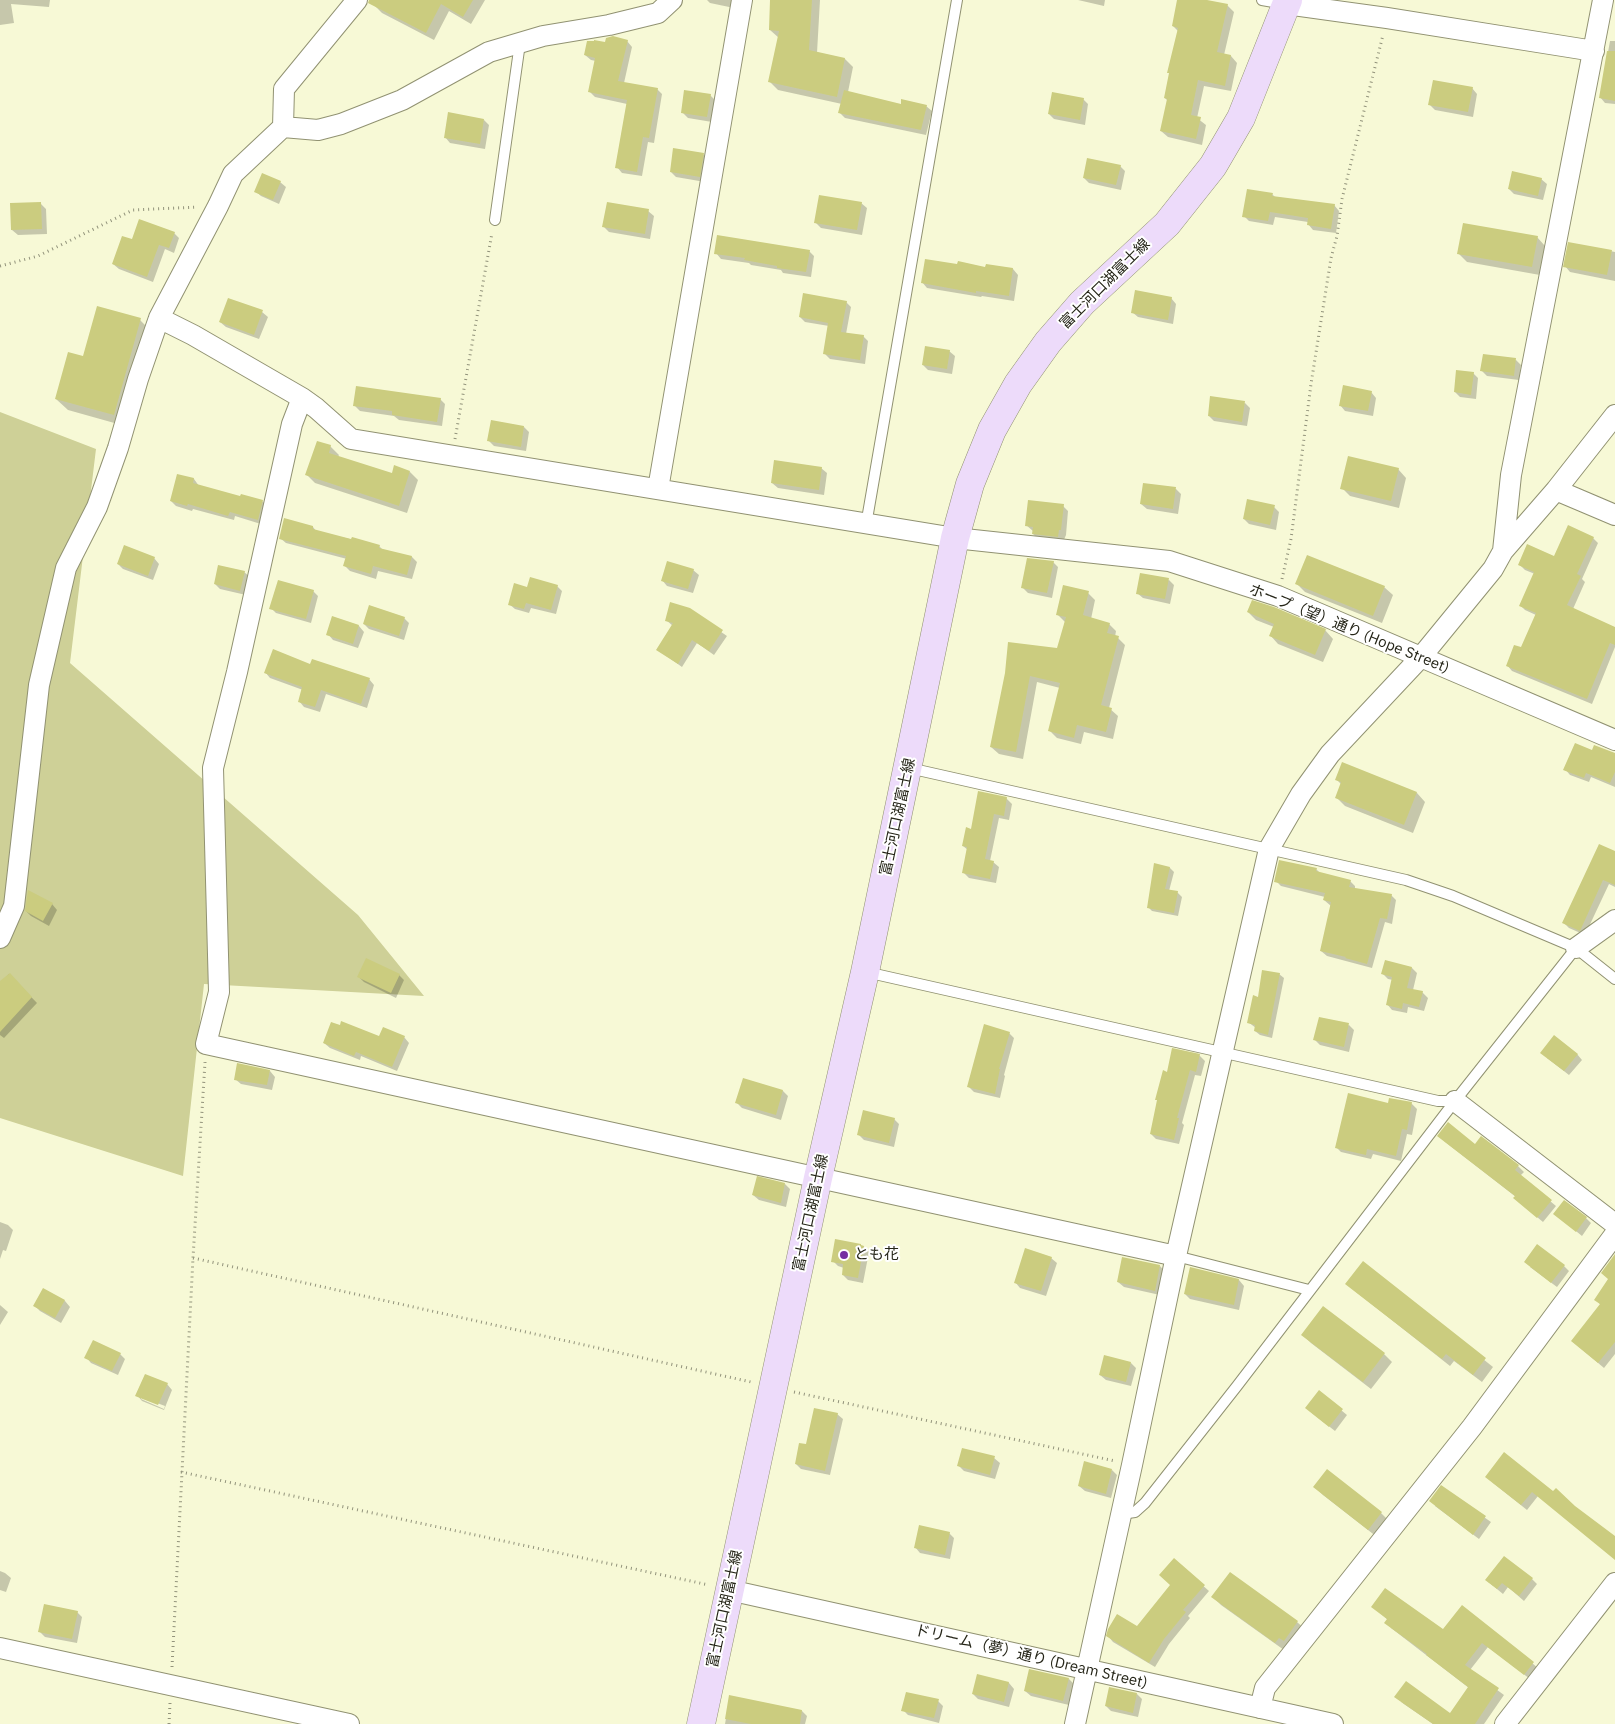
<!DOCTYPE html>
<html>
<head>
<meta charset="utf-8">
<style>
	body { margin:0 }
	canvas { display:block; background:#f7f9d6 }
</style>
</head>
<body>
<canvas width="1615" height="1724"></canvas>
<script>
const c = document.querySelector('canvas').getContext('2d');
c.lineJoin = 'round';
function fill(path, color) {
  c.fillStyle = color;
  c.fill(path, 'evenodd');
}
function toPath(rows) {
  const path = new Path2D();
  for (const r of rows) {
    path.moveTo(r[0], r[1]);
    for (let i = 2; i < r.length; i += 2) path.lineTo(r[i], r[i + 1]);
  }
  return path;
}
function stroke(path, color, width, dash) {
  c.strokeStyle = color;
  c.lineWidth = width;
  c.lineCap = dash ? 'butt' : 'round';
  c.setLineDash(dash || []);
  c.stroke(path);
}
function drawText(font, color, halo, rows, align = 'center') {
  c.font = font + ' "IBM Plex Sans","Noto Sans JP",sans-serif';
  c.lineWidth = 4;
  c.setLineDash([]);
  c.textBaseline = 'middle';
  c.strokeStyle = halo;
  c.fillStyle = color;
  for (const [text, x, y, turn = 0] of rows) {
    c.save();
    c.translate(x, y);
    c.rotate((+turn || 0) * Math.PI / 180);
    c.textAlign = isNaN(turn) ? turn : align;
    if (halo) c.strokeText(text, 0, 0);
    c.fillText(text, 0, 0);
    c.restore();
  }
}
fill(toPath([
	[0,412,96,449,70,663,358,915,424,996,204,984,183,1176,0,1118]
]), '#ced097');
fill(toPath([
	[0,0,50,0,49,7,11,4,14,23,0,25],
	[377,0,485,0,471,24,449,11,434,40,382,13,374,5],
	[707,0,737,0,734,8,710,3],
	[772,0,820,0,817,53,845,59,853,67,848,92,901,105,926,106,932,111,926,135,845,118,840,113,842,104,778,90,770,82,779,38,770,30],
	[1078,0,1105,0,1104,6],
	[1179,0,1201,0,1227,5,1234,12,1224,55,1231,56,1237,63,1231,91,1204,86,1197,118,1206,125,1202,145,1168,137,1161,131,1168,101,1165,98,1178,31,1173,26],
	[627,41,632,47,624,83,657,89,662,94,654,143,648,142,642,176,622,173,617,167,627,104,595,97,590,92,596,61,591,60,585,55,606,44],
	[1610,41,1615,41,1615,104,1605,103,1600,97],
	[1472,88,1477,94,1473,117,1435,110,1430,105],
	[710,95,715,100,712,122,688,118,683,113],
	[1083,99,1088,104,1085,125,1054,119,1049,114],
	[484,120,489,125,485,149,450,143,445,137],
	[703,154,708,159,705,182,676,177,671,172],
	[1120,166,1125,171,1121,190,1089,183,1084,178],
	[1541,179,1547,184,1543,200,1514,194,1509,189],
	[280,182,286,187,279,204,261,196,255,191],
	[1272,194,1275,197,1334,205,1339,211,1336,233,1313,230,1308,224,1308,222,1275,217,1273,225,1249,221,1244,216],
	[861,203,867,208,862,235,821,228,815,222],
	[41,204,46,209,47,234,18,235,12,230],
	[648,211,654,216,650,239,609,232,604,227],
	[174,233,179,238,174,253,165,249,153,282,119,269,113,264],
	[1537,237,1545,246,1540,275,1467,262,1459,254],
	[1569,243,1615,252,1615,281,1570,272,1565,266],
	[809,251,814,256,811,277,783,273,781,270,751,265,749,263,721,259,716,253],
	[986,268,1013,269,1018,275,1014,301,982,296,981,297,927,288,922,282],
	[1171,298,1176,304,1173,324,1138,317,1132,312],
	[229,299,262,312,268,317,259,339,226,327,220,322],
	[846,302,851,307,846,334,863,336,868,341,865,364,830,359,825,354,829,326,805,322,800,317],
	[140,320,151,331,125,426,68,410,56,399,84,357],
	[949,351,955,356,952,374,928,370,923,365],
	[1516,360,1521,365,1519,380,1487,376,1482,371],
	[1473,373,1478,378,1476,399,1460,397,1455,392],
	[1371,392,1376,398,1373,416,1345,411,1340,405],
	[440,399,445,404,442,426,399,420,394,416,360,411,355,406],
	[1245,403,1250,408,1247,426,1214,421,1209,416],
	[524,427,529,432,526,451,494,446,489,441],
	[330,446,339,455,338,457,393,475,410,472,418,480,407,513,315,483,307,475],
	[821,468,827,473,824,495,778,488,772,483],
	[1398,469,1406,478,1399,508,1350,496,1342,488],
	[178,475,194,479,199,486,241,498,262,501,268,507,264,525,235,516,234,520,193,509,192,511,176,506,171,501],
	[1144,484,1176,489,1181,494,1178,514,1147,509,1141,504],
	[1063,506,1068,511,1066,535,1063,542,1038,539,1033,534,1033,531,1026,525],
	[1274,507,1279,512,1276,530,1249,524,1244,519],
	[313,527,316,531,379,546,383,550,412,557,417,562,412,579,378,571,376,579,350,571,345,566,347,559,286,543,280,538],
	[1593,538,1598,543,1582,579,1585,582,1573,609,1615,629,1615,647,1592,704,1512,671,1507,665,1522,649,1536,615,1525,610,1520,605,1535,574,1525,570,1520,565,1555,557],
	[154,558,159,564,153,580,123,569,118,564],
	[1053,562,1058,567,1052,598,1028,593,1023,588],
	[693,570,699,575,693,593,667,586,662,580],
	[244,572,250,577,246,595,220,589,215,584],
	[1169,580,1174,585,1170,604,1143,598,1137,593],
	[1297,584,1384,587,1393,595,1382,623,1305,592],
	[557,586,562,591,556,614,531,608,529,613,515,609,509,604,528,589],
	[313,591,318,596,311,623,276,613,271,608],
	[1088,593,1095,600,1091,619,1109,624,1116,631,1115,637,1118,638,1125,645,1109,708,1118,716,1113,739,1084,732,1081,744,1057,738,1050,731,1060,688,1037,682,1023,759,999,754,991,747,1006,673,1058,650,1065,622,1057,614],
	[689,610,727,636,714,655,697,643,682,667,658,650,673,626,666,620],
	[1248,612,1325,630,1333,639,1323,662,1278,644,1270,635,1274,627,1256,620],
	[333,618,359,626,364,632,358,648,333,640,328,634],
	[404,618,409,623,404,640,369,629,364,624],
	[311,665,369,679,374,685,367,708,326,694,320,712,304,707,299,701,303,690,270,678,265,672],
	[1593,752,1615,754,1615,787,1591,777,1589,782,1570,775,1565,769],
	[1343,764,1417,793,1425,802,1413,833,1345,806,1337,798,1342,785,1337,780],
	[1006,798,1012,804,1009,820,999,818,990,861,993,862,999,867,996,883,969,878,964,873,968,850,963,846,972,830],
	[1615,852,1615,887,1609,884,1585,935,1569,928,1564,923],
	[1155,864,1170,868,1174,872,1169,891,1177,892,1182,897,1178,916,1152,911,1148,907],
	[1316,869,1320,873,1350,881,1355,886,1355,889,1391,895,1396,900,1392,924,1385,922,1372,968,1327,956,1321,951,1331,906,1324,900,1325,897,1281,886,1276,881],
	[52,904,57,910,49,926,31,916,26,911],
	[1412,968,1417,973,1413,990,1422,992,1428,998,1424,1011,1408,1007,1407,1013,1392,1010,1387,1004,1393,980,1388,979,1383,974],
	[9,974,37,1003,4,1038,0,1035,0,983],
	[1279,974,1284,978,1272,1038,1260,1035,1255,1031,1256,1028,1248,1022],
	[399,975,404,980,396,998,364,982,359,977],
	[1349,1025,1354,1030,1349,1052,1320,1045,1315,1040],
	[1009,1033,1014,1038,1004,1075,1005,1076,1000,1098,974,1092,969,1087],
	[404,1037,409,1043,397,1071,361,1056,360,1060,330,1048,324,1043],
	[1577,1054,1582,1060,1569,1075,1547,1058],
	[1199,1055,1205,1061,1201,1076,1195,1075,1182,1123,1184,1125,1179,1144,1156,1139,1151,1134,1158,1101,1157,1100,1168,1073],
	[270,1071,275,1077,272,1090,241,1084,235,1079],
	[744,1080,783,1091,788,1096,781,1120,742,1108,737,1103],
	[1411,1103,1417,1109,1412,1135,1407,1134,1401,1161,1373,1154,1371,1159,1341,1152,1336,1147,1389,1104],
	[894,1119,899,1124,894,1147,864,1140,859,1135],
	[1481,1138,1518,1166,1524,1172,1520,1176,1556,1206,1543,1222,1520,1203,1516,1197,1444,1141,1475,1146],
	[785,1184,790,1189,786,1207,759,1200,753,1195],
	[1555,1214,1586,1218,1591,1223,1582,1236],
	[0,1222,8,1225,13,1230,6,1251,3,1250,0,1259],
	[863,1247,869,1252,863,1283,848,1280,843,1275,844,1268,838,1266,833,1261],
	[1051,1258,1057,1263,1046,1296,1020,1288,1015,1282],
	[1615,1259,1615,1354,1604,1368,1572,1341,1601,1305,1596,1300,1610,1280],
	[1363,1263,1493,1367,1482,1382,1454,1361,1450,1366,1355,1291],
	[1160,1266,1165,1272,1160,1295,1124,1287,1118,1282],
	[1564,1266,1569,1271,1557,1287,1530,1267],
	[1191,1268,1239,1280,1244,1286,1239,1310,1190,1299,1185,1294],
	[44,1290,65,1301,70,1307,61,1323,40,1311,35,1306],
	[0,1305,8,1312,0,1325],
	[1303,1335,1384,1354,1392,1362,1371,1389,1311,1343],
	[120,1354,125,1359,118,1375,91,1363,86,1357],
	[1131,1363,1136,1368,1131,1386,1106,1380,1100,1375],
	[167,1384,172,1390,164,1410,142,1401,137,1395],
	[141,1397,165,1406,164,1409,141,1399],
	[1319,1392,1347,1415,1335,1431,1312,1413],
	[837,1414,843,1419,830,1475,801,1469,796,1464,807,1446],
	[994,1458,1000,1463,995,1479,964,1471,959,1466],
	[1112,1470,1117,1475,1111,1498,1085,1491,1079,1486],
	[1327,1471,1381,1513,1389,1521,1377,1537,1323,1495,1315,1487],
	[1492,1482,1553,1493,1615,1537,1615,1559,1538,1496,1527,1510],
	[1441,1487,1491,1522,1479,1539,1435,1506],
	[949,1533,954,1538,950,1559,920,1553,915,1547],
	[1174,1560,1209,1591,1188,1616,1190,1618,1169,1644,1155,1667,1113,1642,1108,1636,1137,1628,1172,1585],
	[0,1571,5,1573,11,1578,6,1592,0,1590],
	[1230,1573,1297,1622,1306,1630,1284,1650,1221,1605,1213,1597],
	[1532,1579,1537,1584,1524,1601,1508,1587,1503,1594,1486,1580],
	[1462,1606,1538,1668,1530,1679,1488,1647,1470,1670,1504,1695,1484,1724,1433,1724,1401,1702,1451,1715,1469,1688,1391,1628,1388,1620,1373,1607,1443,1631],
	[77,1612,82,1617,77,1643,45,1637,40,1632],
	[978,1675,1009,1683,1014,1689,1009,1707,978,1699,973,1694],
	[1069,1679,1074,1684,1069,1705,1031,1696,1025,1691],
	[1137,1694,1142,1699,1138,1717,1111,1711,1106,1706],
	[730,1696,802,1711,807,1716,805,1724,725,1724],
	[938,1701,943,1706,939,1723,908,1715,903,1710]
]), '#0003');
fill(toPath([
	[369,0,473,0,463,17,441,4,426,33,368,3],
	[770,0,812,0,809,50,845,58,837,97,768,82,779,31,769,30],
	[1177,0,1207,0,1228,4,1217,52,1231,55,1225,86,1198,80,1191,115,1201,117,1196,139,1160,131,1167,99,1164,98,1169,73,1167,73,1178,28,1172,26],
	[613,36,628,40,618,81,658,88,649,138,643,137,637,172,615,168,627,100,588,92,595,58,584,55,587,41,594,41,594,40,605,42,606,38],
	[1607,51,1615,51,1615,101,1599,98],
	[1433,80,1473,87,1468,112,1428,105],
	[684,90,711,94,707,117,681,113],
	[844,90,901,104,901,99,927,105,921,130,838,113],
	[1052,92,1084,98,1080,120,1048,114],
	[448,112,484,119,480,144,444,138],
	[673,148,704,153,700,177,670,172],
	[1087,158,1121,165,1116,185,1083,178],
	[1512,171,1542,178,1538,196,1508,189],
	[262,173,281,181,273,200,254,192],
	[1247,189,1273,193,1272,196,1335,204,1331,229,1307,225,1308,218,1270,212,1268,221,1242,217],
	[819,195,862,202,857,230,814,223],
	[41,202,42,229,11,230,10,203],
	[607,202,649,209,645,234,602,227],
	[139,219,175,232,169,248,159,245,147,277,112,264,122,236,132,239],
	[1463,223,1538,236,1532,267,1457,254],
	[717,235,810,250,806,272,777,268,777,266,744,260,745,258,714,254],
	[1568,242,1612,250,1607,275,1563,267],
	[925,259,957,264,958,261,985,267,986,264,1013,268,1009,296,976,291,976,293,921,283],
	[1135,290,1172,297,1168,320,1131,313],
	[803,293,847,301,841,332,864,335,860,360,823,354,828,323,799,317],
	[228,298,263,310,254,335,219,322],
	[97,306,141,318,114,415,55,399,68,352,83,356],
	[925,346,950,350,947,369,922,365],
	[1483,354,1516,358,1514,376,1480,371],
	[1456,370,1474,372,1471,395,1454,392],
	[1343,385,1372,391,1368,411,1339,406],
	[356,386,441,398,437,422,392,415,392,411,353,406],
	[1210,396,1245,401,1242,422,1208,416],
	[491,420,524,426,521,447,487,441],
	[317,441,331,445,329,453,392,473,394,465,410,471,399,506,305,475],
	[1348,456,1399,468,1391,501,1340,489],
	[774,460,822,467,819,490,771,483],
	[177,474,194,478,193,483,240,496,241,494,263,500,258,520,230,512,228,516,188,504,187,506,170,501],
	[1143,483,1176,487,1173,509,1140,504],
	[1247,499,1275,505,1270,525,1243,519],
	[1028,500,1064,504,1061,530,1059,530,1058,537,1032,534,1033,527,1025,526],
	[284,518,313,526,313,529,351,539,352,537,380,545,379,548,412,556,407,575,373,566,371,574,343,566,346,556,279,539],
	[1568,525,1594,537,1577,574,1581,576,1567,605,1615,627,1615,645,1610,643,1587,699,1506,666,1514,645,1521,647,1536,613,1519,606,1534,572,1518,565,1527,544,1554,556],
	[124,545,155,557,148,576,117,564],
	[1307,555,1385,586,1373,616,1295,584],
	[1027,558,1054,561,1047,593,1021,588],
	[667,561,694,569,688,589,661,581],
	[218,565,245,571,240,591,214,584],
	[1140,573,1169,578,1165,599,1136,594],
	[530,577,558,585,551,610,526,603,524,609,508,605,514,583,527,587],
	[278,580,314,590,306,619,269,609],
	[1063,585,1089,591,1083,615,1110,623,1107,633,1119,636,1101,705,1112,708,1106,732,1077,725,1074,738,1048,731,1060,683,1030,676,1016,752,990,747,1005,673,1008,642,1057,648,1066,617,1056,615],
	[1252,600,1274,607,1326,629,1315,655,1269,636,1274,624,1247,612],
	[670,602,690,608,723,630,709,651,692,640,678,664,656,650,673,623,665,621],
	[369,605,405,617,399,636,363,624],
	[332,616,359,625,353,644,326,635],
	[273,649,310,664,312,659,370,678,361,704,321,690,315,707,298,702,302,687,264,673],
	[1575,743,1592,750,1594,745,1615,753,1615,772,1610,783,1586,773,1584,778,1563,770],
	[1342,762,1417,792,1404,825,1335,798,1341,782,1335,780],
	[978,791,1007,797,1004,816,994,814,985,859,994,861,990,879,962,873,967,847,962,846,966,827,971,829],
	[1599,844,1615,851,1615,885,1603,880,1580,931,1562,923],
	[1279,860,1317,868,1316,871,1351,880,1349,887,1392,894,1387,919,1380,918,1367,964,1345,958,1346,957,1320,951,1331,902,1323,900,1325,893,1274,882],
	[1154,863,1170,867,1165,889,1178,891,1174,913,1147,908],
	[28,890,53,903,43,921,25,911],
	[366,958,400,974,391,993,357,977],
	[1385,960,1412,967,1407,988,1423,991,1419,1007,1403,1003,1402,1009,1386,1005,1392,977,1381,974],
	[1262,970,1280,973,1268,1035,1254,1031,1255,1025,1247,1023,1253,995,1258,997],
	[10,973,32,997,0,1032,0,981],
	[1319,1017,1349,1023,1344,1047,1313,1040],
	[341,1021,379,1036,383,1027,405,1036,392,1067,356,1052,354,1056,323,1043,331,1022,340,1025],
	[984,1024,1010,1032,999,1069,1000,1069,995,1094,967,1087],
	[1554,1035,1578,1054,1564,1071,1540,1053],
	[1172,1048,1200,1054,1196,1072,1190,1070,1177,1118,1179,1118,1174,1140,1150,1134,1157,1100,1155,1100,1163,1070,1167,1072],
	[237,1063,270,1070,267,1085,234,1080],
	[743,1078,783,1090,776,1115,735,1103],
	[1348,1093,1388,1103,1389,1098,1412,1102,1407,1130,1402,1129,1396,1156,1367,1149,1366,1155,1335,1148],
	[863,1110,895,1118,889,1143,857,1135],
	[1448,1122,1475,1144,1481,1136,1519,1165,1515,1170,1552,1200,1537,1218,1513,1198,1515,1196,1437,1136],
	[757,1176,785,1183,781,1203,752,1195],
	[1564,1200,1587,1217,1576,1232,1553,1214],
	[835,1239,861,1244,861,1245,864,1246,858,1278,842,1275,843,1264,831,1262],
	[1537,1244,1565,1265,1551,1283,1524,1262],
	[1025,1248,1052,1257,1041,1291,1014,1283],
	[1615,1254,1615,1342,1598,1363,1571,1341,1600,1304,1594,1300,1608,1279,1601,1273],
	[1122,1257,1160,1265,1155,1291,1117,1282],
	[1363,1261,1486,1358,1473,1375,1446,1354,1442,1359,1345,1284],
	[1190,1267,1239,1279,1234,1305,1184,1294],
	[43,1288,65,1300,55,1318,33,1306],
	[1323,1306,1385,1353,1363,1382,1301,1335],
	[93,1340,121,1353,112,1371,84,1358],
	[1104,1355,1131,1362,1126,1382,1099,1375],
	[145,1374,168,1383,158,1405,135,1396],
	[1319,1390,1343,1409,1329,1427,1305,1408],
	[814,1408,838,1413,825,1471,795,1464,799,1443,806,1444],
	[962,1448,995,1456,990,1475,957,1466],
	[1504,1452,1553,1491,1556,1488,1575,1506,1615,1536,1615,1560,1532,1492,1521,1505,1485,1477],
	[1084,1461,1112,1469,1106,1494,1078,1486],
	[1327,1469,1382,1512,1368,1530,1313,1487],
	[1441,1485,1486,1516,1473,1535,1429,1501],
	[919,1525,950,1532,945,1555,914,1548],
	[1504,1556,1533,1578,1519,1596,1502,1583,1497,1589,1485,1580],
	[1174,1558,1205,1585,1183,1610,1186,1612,1164,1639,1149,1663,1106,1636,1108,1629,1117,1614,1137,1626,1170,1585,1159,1575],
	[1230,1572,1298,1621,1284,1641,1279,1638,1275,1643,1211,1597],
	[1385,1588,1443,1629,1462,1605,1534,1662,1524,1675,1482,1643,1465,1665,1499,1688,1475,1724,1433,1724,1394,1697,1406,1681,1450,1713,1468,1687,1426,1655,1427,1654,1384,1623,1387,1619,1371,1607],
	[44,1604,78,1611,72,1639,38,1632],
	[1029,1669,1069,1678,1063,1701,1024,1691],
	[977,1674,1009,1682,1004,1702,972,1694],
	[1109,1687,1137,1693,1133,1713,1105,1706],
	[906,1692,939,1699,934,1718,901,1711],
	[729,1695,802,1710,800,1724,751,1724,725,1719]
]), '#cbcc7f');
const lane = toPath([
	[1262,0,1285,4],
	[495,220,520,43],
	[866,525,957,0],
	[909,768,1406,880,1453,896,1576,948,1615,979],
	[866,972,1438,1101,1455,1101],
	[1176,1256,1309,1290],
	[1121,1514,1135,1512,1145,1503,1237,1386,1455,1101,1576,948]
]);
const street = toPath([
	[1286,4,1387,18,1594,51],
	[283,127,318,130,341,124,402,100,489,52,543,36,609,25,658,13,672,0],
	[159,318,193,335,302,398,316,408,351,439,955,538,1169,561,1278,596,1615,740],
	[302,398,292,424,237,672,213,768,219,992,206,1044,1176,1256],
	[658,489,742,0],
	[1556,490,1615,515],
	[1503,551,1511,475,1603,0],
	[0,938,14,906,39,685,66,568,97,507,118,448,138,379,159,318,218,206,233,174,283,127,284,89,357,0],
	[1576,948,1615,920],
	[1455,1101,1615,1224],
	[729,1590,1333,1724],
	[0,1648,349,1724],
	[1260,1708,1265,1688,1472,1427,1615,1234],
	[1075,1724,1132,1465,1176,1256,1269,849,1301,794,1330,754,1421,657,1493,569,1503,551,1556,490,1615,415],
	[1505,1724,1615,1583]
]);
const secondary = toPath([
	[701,1724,818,1178,865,972,955,538,970,484,992,430,1018,384,1048,342,1082,303,1167,224,1213,166,1241,118,1288,0]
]);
stroke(lane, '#919272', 12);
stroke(street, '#919272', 22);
stroke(secondary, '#919272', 29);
stroke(toPath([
	[0,266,38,256,133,210,198,207],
	[455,439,492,233],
	[1282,579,1291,539,1311,384,1331,258,1337,236,1342,199,1383,35],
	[193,1258,751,1382],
	[794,1392,1115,1461],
	[181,1472,709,1585],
	[172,1667,193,1258,205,1062],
	[169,1724,170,1703]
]), '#92937b', 3, [1, 4]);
stroke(lane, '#fff', 10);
stroke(street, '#fff', 20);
stroke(secondary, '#eddbfa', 28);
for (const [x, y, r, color] of [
	[844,1255,5,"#752ea1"]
]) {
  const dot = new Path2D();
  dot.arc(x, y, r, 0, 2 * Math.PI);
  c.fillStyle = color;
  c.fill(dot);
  stroke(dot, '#fff', 2);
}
drawText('15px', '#252518', '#fff', [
	["富士河口湖富士線",1105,284,-45],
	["ホープ（望）通り (Hope Street)",1349,629,22],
	["富士河口湖富士線",898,817,-78],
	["富士河口湖富士線",811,1213,-78],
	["富士河口湖富士線",725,1609,-78],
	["ドリーム（夢）通り (Dream Street)",1031,1657,13]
]);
drawText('15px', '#252518', '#fff', [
	["とも花",854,1255]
], 'left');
</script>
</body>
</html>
